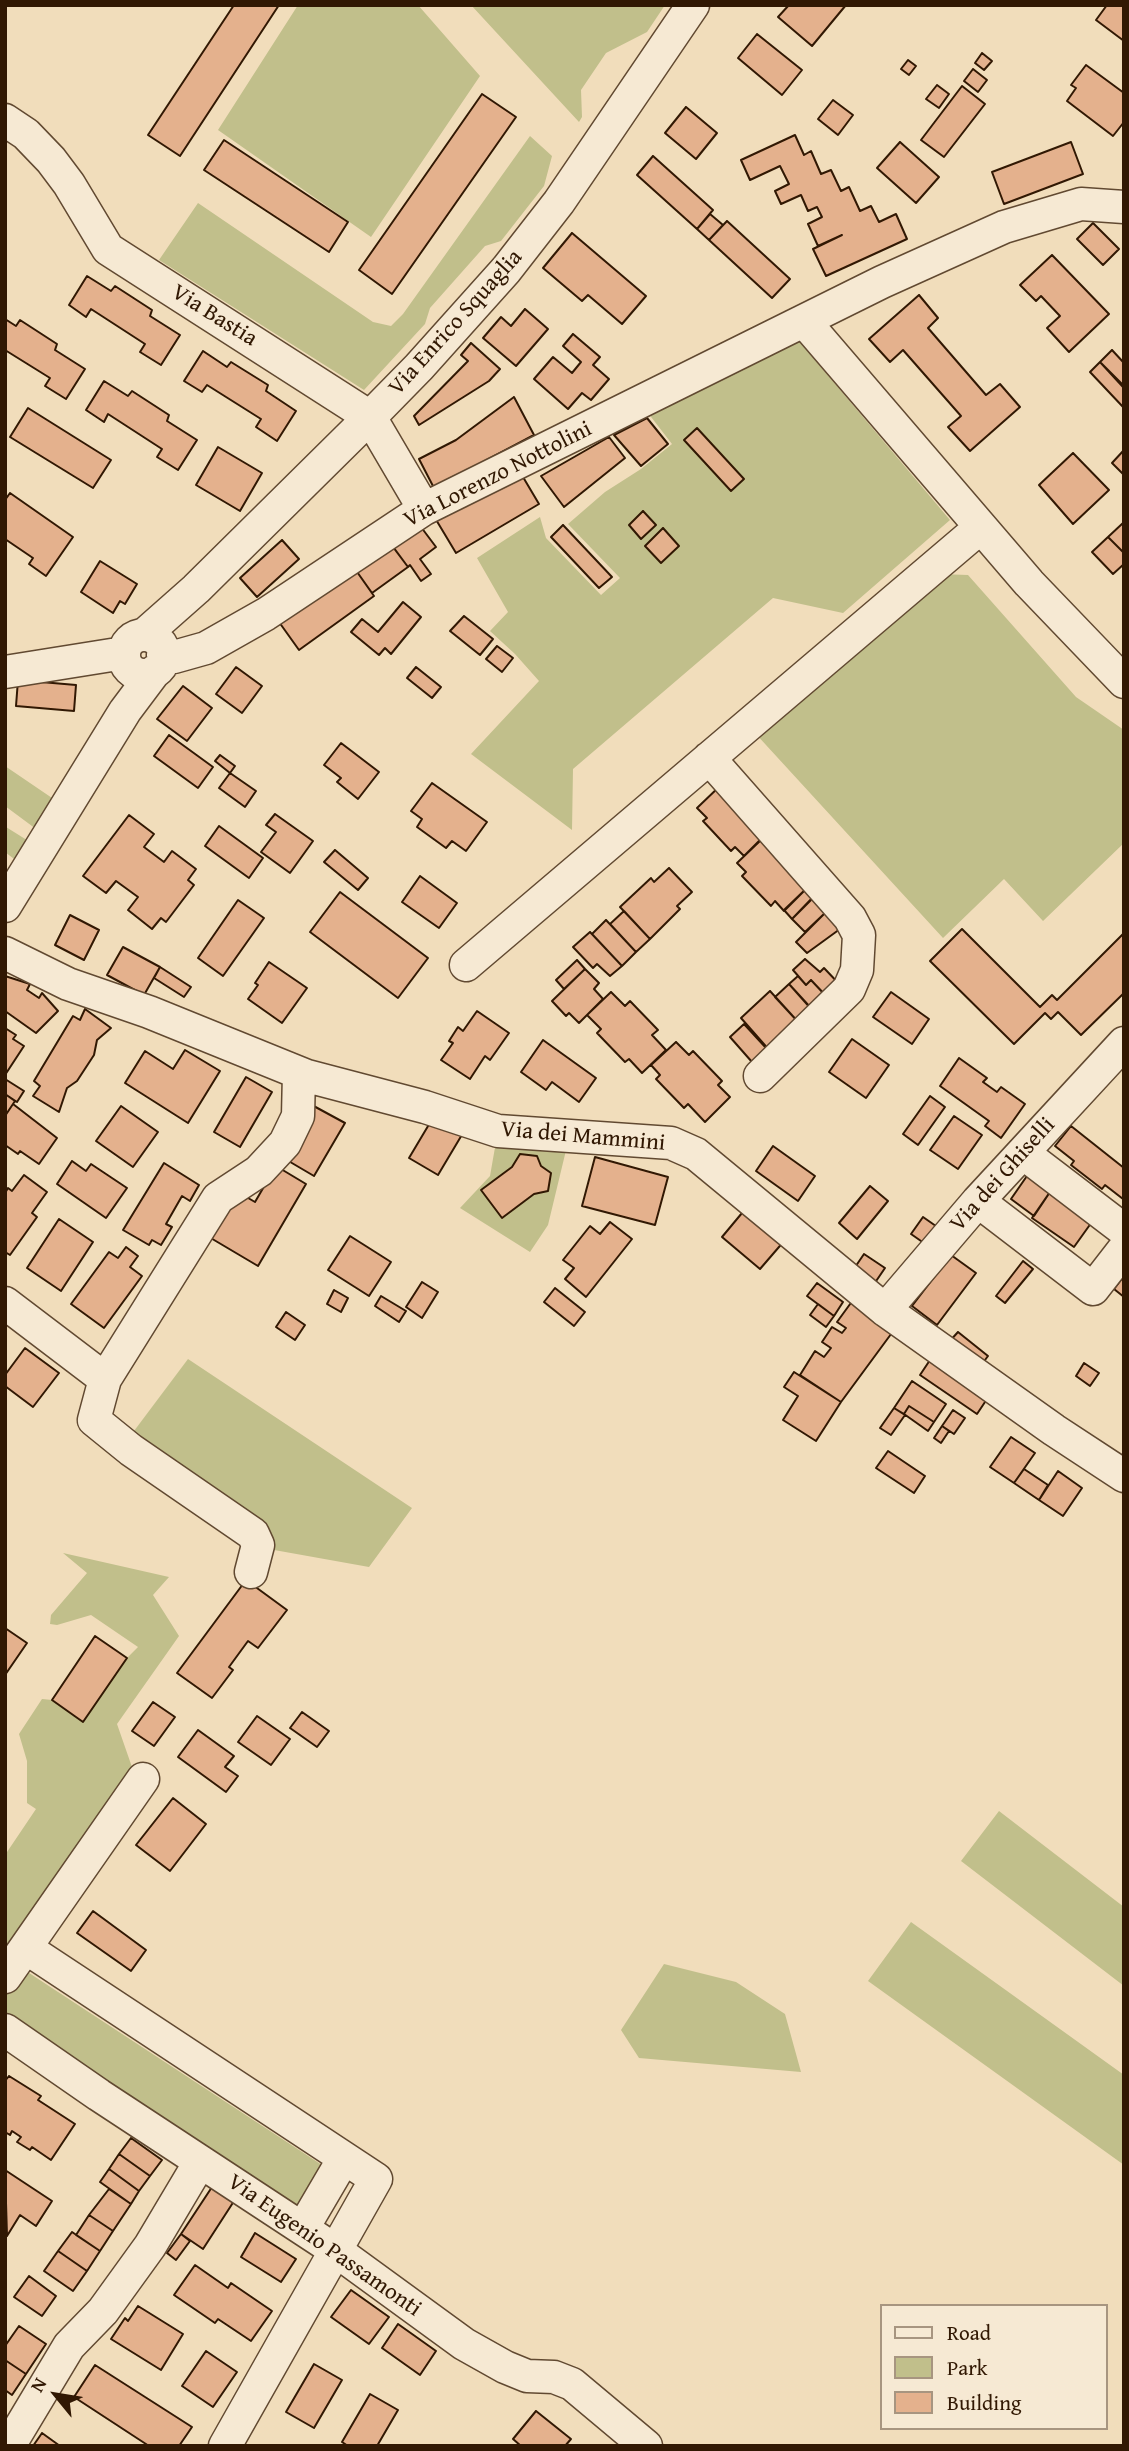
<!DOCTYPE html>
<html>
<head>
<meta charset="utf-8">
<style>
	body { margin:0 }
	#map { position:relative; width:1129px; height:2451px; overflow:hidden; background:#f1ddbb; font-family:"Gentium Book Plus",serif }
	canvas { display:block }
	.frame { position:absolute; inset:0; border:7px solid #311803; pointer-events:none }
	.legend { position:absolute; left:880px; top:2304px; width:228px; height:126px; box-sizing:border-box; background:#f6e9d3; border:2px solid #a79580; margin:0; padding:9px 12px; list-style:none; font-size:21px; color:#311803 }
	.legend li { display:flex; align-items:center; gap:14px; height:35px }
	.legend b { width:35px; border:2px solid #a79580 }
	.north { position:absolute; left:21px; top:2360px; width:70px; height:70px; -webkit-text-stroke:5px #f6e9d3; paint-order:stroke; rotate:300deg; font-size:19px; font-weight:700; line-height:28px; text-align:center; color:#311803 }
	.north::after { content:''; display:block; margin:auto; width:24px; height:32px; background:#311803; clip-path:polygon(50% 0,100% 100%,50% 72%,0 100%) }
</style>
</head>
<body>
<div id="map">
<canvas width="1129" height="2451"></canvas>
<div class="frame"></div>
<ul class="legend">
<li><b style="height:9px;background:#f6e9d3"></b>Road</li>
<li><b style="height:19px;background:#c1bf8b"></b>Park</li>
<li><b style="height:19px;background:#e4b18d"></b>Building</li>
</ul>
<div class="north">N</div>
</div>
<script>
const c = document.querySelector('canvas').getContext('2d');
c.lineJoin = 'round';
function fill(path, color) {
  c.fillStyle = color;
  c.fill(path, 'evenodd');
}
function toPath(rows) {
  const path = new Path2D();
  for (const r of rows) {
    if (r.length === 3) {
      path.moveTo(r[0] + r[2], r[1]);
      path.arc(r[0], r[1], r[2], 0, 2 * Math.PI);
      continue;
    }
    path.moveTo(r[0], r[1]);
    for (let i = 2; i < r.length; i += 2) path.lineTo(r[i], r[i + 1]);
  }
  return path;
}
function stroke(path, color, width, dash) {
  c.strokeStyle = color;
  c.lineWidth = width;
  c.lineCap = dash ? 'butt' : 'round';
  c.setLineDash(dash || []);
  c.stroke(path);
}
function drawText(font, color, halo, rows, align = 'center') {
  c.font = font + ' "Gentium Book Plus",serif';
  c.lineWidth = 5;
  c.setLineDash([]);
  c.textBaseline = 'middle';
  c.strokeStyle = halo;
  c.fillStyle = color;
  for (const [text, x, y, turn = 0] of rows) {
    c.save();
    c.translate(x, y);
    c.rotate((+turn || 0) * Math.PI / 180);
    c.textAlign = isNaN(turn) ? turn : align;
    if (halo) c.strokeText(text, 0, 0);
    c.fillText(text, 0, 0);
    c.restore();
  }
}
fill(toPath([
	[298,5,418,5,480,76,371,237,218,130],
	[471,5,665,5,647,32,606,53,581,90,582,117,579,122],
	[530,136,552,156,544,186,501,241,485,246,430,308,425,324,364,390,159,260,198,203,373,322,391,326,403,314],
	[798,340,950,520,843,613,773,598,573,769,572,830,471,754,539,681,515,654,490,631,508,612,477,558,540,517,546,538,601,595,620,578,568,524,605,492,641,469,672,444,648,413],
	[939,574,968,575,1076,697,1124,730,1124,843,1043,921,1004,879,943,938,755,733],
	[5,766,55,800,36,829,5,806,7,770],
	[6,827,30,842,18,862,5,852],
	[497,1136,568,1142,548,1225,530,1252,460,1208,490,1176],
	[188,1359,412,1508,369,1567,263,1548,128,1439],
	[63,1553,169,1577,153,1595,179,1636,117,1724,133,1770,5,1949,5,1855,36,1809,27,1803,27,1761,19,1734,42,1699,52,1700,83,1722,127,1658,138,1647,91,1615,57,1625,50,1624,51,1615,87,1573],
	[999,1811,1124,1907,1124,1986,961,1861],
	[911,1922,1124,2075,1124,2165,868,1981],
	[664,1964,736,1982,785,2014,801,2072,639,2058,621,2030],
	[23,1969,325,2167,299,2215,5,2018,5,1996]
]), '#c1bf8b');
const building = toPath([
	[234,5,279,5,180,156,148,135,234,5],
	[789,5,846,5,812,46,778,17,789,5],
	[1107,5,1124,6,1124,41,1096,20,1107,5],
	[757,34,802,70,782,95,738,58,757,34],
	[982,53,992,61,984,70,975,63,982,53],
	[908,60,916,66,909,75,901,69,908,60],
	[1086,65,1124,93,1124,122,1113,136,1067,101,1076,88,1071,85,1086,65],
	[973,69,987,80,978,92,964,81,973,69],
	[937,85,949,94,939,108,926,99,937,85],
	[962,86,985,104,944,157,921,140,962,86],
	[482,94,516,117,392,294,359,270,482,94],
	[833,100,853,115,838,135,818,119,833,100],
	[686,107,717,133,696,159,665,133,686,107],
	[795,135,804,155,811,151,821,174,831,170,841,191,849,187,860,211,871,206,879,222,896,214,907,239,826,276,813,249,842,235,818,246,808,224,822,217,817,207,808,211,801,195,781,204,775,191,789,184,780,166,750,180,741,160,795,135],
	[224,140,348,222,329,252,204,170,224,140],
	[900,142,939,177,916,203,877,168,900,142],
	[1071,142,1083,174,1004,204,992,172,1071,142],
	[653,156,713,210,697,229,637,175,653,156],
	[710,214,723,225,709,240,697,229,710,214],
	[727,221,790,279,772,298,709,240,727,221],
	[1093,223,1119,249,1103,265,1077,239,1093,223],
	[572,233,646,296,622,324,588,295,582,301,543,268,572,233],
	[1052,255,1109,314,1069,352,1047,328,1060,316,1041,296,1036,301,1020,285,1052,255],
	[87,276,111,291,115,286,152,310,150,316,180,335,161,365,140,352,145,344,91,309,86,317,69,305,87,276],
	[919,295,938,318,928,328,986,395,1000,384,1020,407,970,451,948,427,961,416,903,350,890,362,869,339,919,295],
	[525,309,548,329,516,366,483,338,501,317,511,326,525,309],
	[5,319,16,326,20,320,57,344,55,350,85,369,66,399,45,386,50,378,5,350,5,319],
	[573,334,600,357,593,365,609,379,591,400,582,393,568,409,534,379,553,357,572,373,581,362,563,346,573,334],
	[471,343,500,369,489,381,419,425,414,416,468,361,461,355,471,343],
	[1112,350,1124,363,1123,387,1100,362,1112,350],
	[203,351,227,367,231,362,268,385,266,391,296,411,277,441,256,427,261,419,207,385,202,392,184,381,203,351],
	[1100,362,1124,386,1124,408,1090,372,1100,362],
	[104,381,128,396,132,391,169,415,167,421,197,440,178,470,157,457,162,449,108,414,104,422,86,410,104,381],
	[514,397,534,435,434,488,419,459,456,440,514,397],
	[28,408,111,460,93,488,10,437,28,408],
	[647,418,668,444,641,466,614,435,647,418],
	[697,428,744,479,731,491,684,440,697,428],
	[609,437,625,458,564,507,541,476,609,437],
	[218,447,262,473,240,511,196,485,218,447],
	[1124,450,1124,475,1112,463,1124,450],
	[1073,453,1109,490,1073,524,1039,485,1073,453],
	[523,477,539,504,456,553,435,518,523,477],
	[10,493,73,537,46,576,29,564,33,558,5,539,5,500,10,493],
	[643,511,656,525,641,539,629,525,643,511],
	[1123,523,1124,524,1124,553,1108,537,1123,523],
	[563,525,612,577,599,588,551,537,563,525],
	[421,527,436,547,420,559,431,574,421,581,410,565,408,567,393,547,421,527],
	[663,528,679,546,661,563,645,546,663,528],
	[1108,537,1124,553,1124,564,1113,574,1092,552,1108,537],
	[282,540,299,559,257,597,240,578,282,540],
	[391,544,408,567,372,593,355,569,391,544],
	[100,561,137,584,125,604,120,601,113,613,81,592,100,561],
	[355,569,374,596,299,650,279,622,355,569],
	[403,602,421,617,391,654,385,648,379,655,351,632,362,619,378,632,403,602],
	[464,616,493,639,480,655,450,631,464,616],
	[497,646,513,658,502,672,486,659,497,646],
	[236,667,262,686,242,713,216,694,236,667],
	[416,667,441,687,432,698,407,678,416,667],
	[18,680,76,685,74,711,16,706,18,680],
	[183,686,212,708,187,741,157,719,183,686],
	[169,735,213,767,198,788,154,756,169,735],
	[341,743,379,772,358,799,337,782,341,778,324,765,341,743],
	[220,755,235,766,230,773,215,761,220,755],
	[230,773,256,791,245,807,219,788,230,773],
	[432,783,487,822,466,851,452,841,446,848,417,827,422,819,411,811,432,783],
	[722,784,769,831,744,856,735,847,731,851,703,821,707,818,697,808,722,784],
	[275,814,313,841,290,873,261,852,276,832,266,825,275,814],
	[129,815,154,834,144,847,164,862,172,851,196,869,188,880,194,885,166,922,161,918,152,929,128,910,138,897,116,881,106,893,83,876,129,815],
	[219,826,263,858,249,878,205,846,219,826],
	[762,839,809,886,784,911,775,901,771,906,742,876,746,872,737,863,762,839],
	[335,850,368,878,358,890,324,862,335,850],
	[669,868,692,892,677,906,680,909,650,939,620,907,651,878,654,882,669,868],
	[420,876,457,903,439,928,402,902,420,876],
	[809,886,816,894,792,919,784,910,809,886],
	[340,892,428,958,398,998,310,932,340,892],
	[812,899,825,913,805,932,792,919,812,899],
	[238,900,264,918,223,976,198,958,238,900],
	[624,911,650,939,636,952,610,924,624,911],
	[825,913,840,929,807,953,796,942,825,913],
	[70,915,99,930,84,960,55,945,70,915],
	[606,920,636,952,622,966,592,934,606,920],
	[962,929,1040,1007,1052,995,1057,1000,1124,933,1124,993,1081,1035,1058,1012,1051,1019,1045,1013,1014,1044,930,961,962,929],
	[590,932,622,966,610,976,597,964,593,968,573,947,590,932],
	[123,947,160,967,144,995,107,975,123,947],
	[805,959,820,972,824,968,842,987,829,999,811,980,806,985,793,970,805,959],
	[577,960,585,969,564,989,556,980,577,960],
	[269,962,307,988,282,1023,248,999,258,985,255,983,269,962],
	[160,967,191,987,184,997,154,978,160,967],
	[585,969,599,983,594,989,603,999,579,1023,569,1013,566,1016,552,1001,585,969],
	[5,976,30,984,27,990,39,998,42,993,58,1011,36,1033,5,1011,5,976],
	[798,976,806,985,811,980,825,995,811,1008,789,984,798,976],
	[789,984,813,1011,800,1024,775,997,789,984],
	[770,991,800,1024,770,1051,741,1018,770,991],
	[611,992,625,1006,630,1001,658,1030,652,1035,666,1050,642,1073,629,1059,625,1062,597,1033,601,1029,587,1015,611,992],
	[891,992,929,1019,912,1044,873,1017,891,992],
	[85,1009,111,1028,97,1040,94,1055,77,1081,67,1088,59,1112,33,1096,40,1086,34,1081,73,1016,80,1020,85,1009],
	[477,1011,509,1033,490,1060,485,1056,470,1079,441,1060,453,1043,449,1041,458,1027,463,1031,477,1011],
	[744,1024,767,1049,752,1062,730,1037,744,1024],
	[5,1028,16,1035,13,1039,24,1046,5,1075,5,1028],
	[852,1039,889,1065,866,1098,829,1072,852,1039],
	[543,1040,596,1078,579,1102,552,1082,546,1090,521,1072,543,1040],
	[676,1042,689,1055,693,1051,722,1081,718,1085,730,1097,705,1122,688,1104,684,1108,656,1079,660,1075,651,1065,676,1042],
	[185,1050,220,1071,188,1123,125,1083,145,1051,173,1069,185,1050],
	[959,1058,987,1078,983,1082,997,1092,1001,1087,1025,1104,1001,1138,985,1126,989,1121,940,1086,959,1058],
	[246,1077,272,1092,240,1147,214,1132,246,1077],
	[5,1079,24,1091,17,1102,5,1094,5,1079],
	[5,1094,15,1101,7,1113,5,1112,5,1094],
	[930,1096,945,1107,918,1145,903,1134,930,1096],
	[13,1104,57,1138,39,1164,20,1151,18,1154,5,1145,5,1116,13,1104],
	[310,1104,345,1123,314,1176,280,1156,310,1104],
	[121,1106,158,1132,133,1167,96,1141,121,1106],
	[434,1116,463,1133,438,1175,409,1158,434,1116],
	[954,1116,982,1135,958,1169,930,1150,954,1116],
	[1071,1126,1124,1168,1123,1199,1105,1185,1102,1189,1071,1165,1074,1161,1055,1146,1071,1126],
	[773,1146,815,1176,798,1201,756,1171,773,1146],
	[520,1154,537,1156,541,1166,551,1173,548,1191,534,1194,502,1218,481,1190,512,1167,520,1154],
	[595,1157,668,1177,655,1225,582,1206,595,1157],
	[72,1161,86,1171,91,1164,127,1188,106,1218,57,1184,72,1161],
	[164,1163,199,1185,190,1201,182,1196,166,1224,172,1227,161,1245,152,1240,149,1245,123,1230,164,1163],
	[276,1166,306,1184,258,1266,209,1237,236,1191,255,1202,276,1166],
	[1029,1173,1052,1189,1034,1216,1011,1199,1029,1173],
	[24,1175,47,1192,32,1213,37,1217,10,1255,5,1252,5,1193,8,1188,12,1191,24,1175],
	[870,1186,888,1201,857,1239,839,1223,870,1186],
	[1052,1189,1094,1219,1074,1247,1032,1218,1052,1189],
	[747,1207,785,1240,760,1269,722,1237,747,1207],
	[923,1217,943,1231,931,1248,911,1234,923,1217],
	[59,1219,93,1242,61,1291,27,1268,59,1219],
	[610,1222,632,1239,586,1297,565,1279,574,1268,563,1260,590,1226,600,1234,610,1222],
	[350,1236,391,1262,369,1296,328,1270,350,1236],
	[126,1247,138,1256,130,1267,142,1276,104,1328,71,1304,109,1252,118,1258,126,1247],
	[864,1254,885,1268,870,1290,849,1276,864,1254],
	[951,1255,976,1273,937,1325,912,1306,951,1255],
	[1023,1261,1033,1269,1005,1303,996,1296,1023,1261],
	[1124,1276,1124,1297,1114,1289,1124,1276],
	[422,1282,438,1292,422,1318,406,1307,422,1282],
	[817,1283,843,1302,834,1316,807,1296,817,1283],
	[555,1288,585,1312,574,1326,544,1302,555,1288],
	[334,1290,348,1298,341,1312,327,1304,334,1290],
	[381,1296,406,1311,399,1322,375,1306,381,1296],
	[853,1300,894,1330,841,1402,800,1375,815,1351,824,1357,831,1348,822,1342,832,1327,842,1333,846,1328,837,1322,853,1300],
	[818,1304,834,1316,826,1327,810,1315,818,1304],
	[286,1312,305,1325,295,1340,276,1327,286,1312],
	[958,1332,988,1356,979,1368,948,1343,958,1332],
	[25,1348,59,1373,33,1407,5,1386,5,1375,25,1348],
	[932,1357,989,1396,977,1414,920,1375,932,1357],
	[1084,1363,1099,1373,1090,1386,1076,1376,1084,1363],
	[794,1372,841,1402,816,1441,783,1420,798,1396,784,1387,794,1372],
	[912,1381,946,1404,934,1422,909,1406,904,1414,894,1408,912,1381],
	[909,1406,934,1422,928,1431,904,1414,909,1406],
	[894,1408,905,1415,891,1435,880,1428,894,1408],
	[953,1410,965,1418,954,1434,942,1426,953,1410],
	[942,1426,949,1431,941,1443,934,1438,942,1426],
	[1011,1437,1035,1453,1014,1483,990,1467,1011,1437],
	[888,1451,925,1476,914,1493,876,1468,888,1451],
	[1024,1469,1048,1485,1039,1500,1014,1483,1024,1469],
	[1058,1471,1082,1488,1063,1516,1039,1500,1058,1471],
	[246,1580,287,1610,258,1648,248,1641,229,1667,233,1670,212,1698,177,1673,246,1580],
	[5,1628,27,1643,5,1675,5,1628],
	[95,1636,127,1658,83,1722,52,1700,95,1636],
	[153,1702,175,1717,154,1746,132,1731,153,1702],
	[302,1712,329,1731,317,1747,290,1728,302,1712],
	[257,1716,290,1739,271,1765,238,1742,257,1716],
	[198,1730,234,1756,225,1767,238,1776,226,1792,178,1757,198,1730],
	[173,1798,206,1824,170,1871,136,1845,173,1798],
	[93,1911,146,1950,131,1971,77,1933,93,1911],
	[9,2076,41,2096,38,2100,75,2124,51,2160,32,2147,30,2150,17,2142,21,2137,12,2131,10,2135,5,2132,5,2081,9,2076],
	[131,2138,162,2160,150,2176,119,2154,131,2138],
	[119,2154,150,2176,139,2191,109,2169,119,2154],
	[109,2169,139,2191,131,2204,100,2182,109,2169],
	[5,2170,52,2201,36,2226,20,2215,7,2236,5,2170],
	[214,2184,236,2198,203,2249,181,2234,214,2184],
	[109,2189,131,2204,113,2231,89,2215,109,2189],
	[89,2215,113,2231,100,2251,76,2235,89,2215],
	[72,2232,100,2251,87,2271,58,2251,72,2232],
	[255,2233,296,2259,281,2282,241,2257,255,2233],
	[181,2234,190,2241,176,2260,167,2253,181,2234],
	[58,2251,87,2271,73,2291,44,2271,58,2251],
	[195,2265,228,2288,231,2283,272,2311,251,2341,218,2319,215,2323,174,2295,195,2265],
	[29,2276,56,2296,42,2316,14,2297,29,2276],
	[351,2290,389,2317,369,2344,331,2317,351,2290],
	[138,2306,183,2334,161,2370,111,2339,125,2318,128,2321,138,2306],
	[398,2324,436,2351,420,2375,382,2348,398,2324],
	[19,2326,46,2344,26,2374,5,2360,5,2346,19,2326],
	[206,2351,237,2372,213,2407,182,2386,206,2351],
	[5,2360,26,2374,12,2395,5,2390,5,2360],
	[314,2364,342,2380,314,2428,286,2412,314,2364],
	[95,2365,192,2427,179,2446,149,2446,74,2397,95,2365],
	[370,2394,398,2410,377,2446,348,2446,342,2442,370,2394],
	[536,2411,571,2439,565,2446,521,2446,513,2439,536,2411],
	[42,2433,60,2446,33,2446,42,2433]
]);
fill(building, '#e4b18d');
stroke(building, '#311803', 2);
const minor = toPath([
	[5,120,26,134,51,160,69,184,108,249,370,417,424,509],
	[805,322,1029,583,1124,682],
	[144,635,196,589,370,417,419,367,506,270,559,202,693,5],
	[144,655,20],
	[163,655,174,657,206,648,266,614,424,509,882,282,1004,227,1081,204,1124,207],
	[5,672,124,653],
	[709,758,850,918,859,935,857,970,849,989,760,1076],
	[5,906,125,711,155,671],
	[5,953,68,984,149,1012,307,1076,425,1107,498,1131,671,1143,696,1154,885,1310,1054,1430,1124,1476],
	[466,965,981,527],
	[1023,1153,1124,1230],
	[978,1201,1093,1289,1124,1249],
	[5,1303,105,1379],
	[885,1310,978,1201,1124,1043],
	[251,1572,258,1545,253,1534,131,1450,94,1420,105,1379,218,1198,259,1171,285,1143,298,1116,299,1073],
	[26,1948,376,2179,225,2446],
	[5,1977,143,1779],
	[5,2030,99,2095,335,2250,464,2344,505,2367,527,2376,554,2377,572,2384,646,2446],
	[303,2228,344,2158],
	[9,2446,69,2346,103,2311,150,2246,200,2162]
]);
stroke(minor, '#614931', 35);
stroke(minor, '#f6e9d3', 32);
drawText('23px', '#311803', '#f6e9d3', [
	["Via Bastia",214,316,32],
	["Via Enrico Squaglia",456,323,-48],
	["Via Lorenzo Nottolini",498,475,-27],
	["Via dei Mammini",583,1137,5],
	["Via dei Ghiselli",1003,1175,-48],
	["Via Eugenio Passamonti",324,2246,35]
]);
</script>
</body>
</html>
